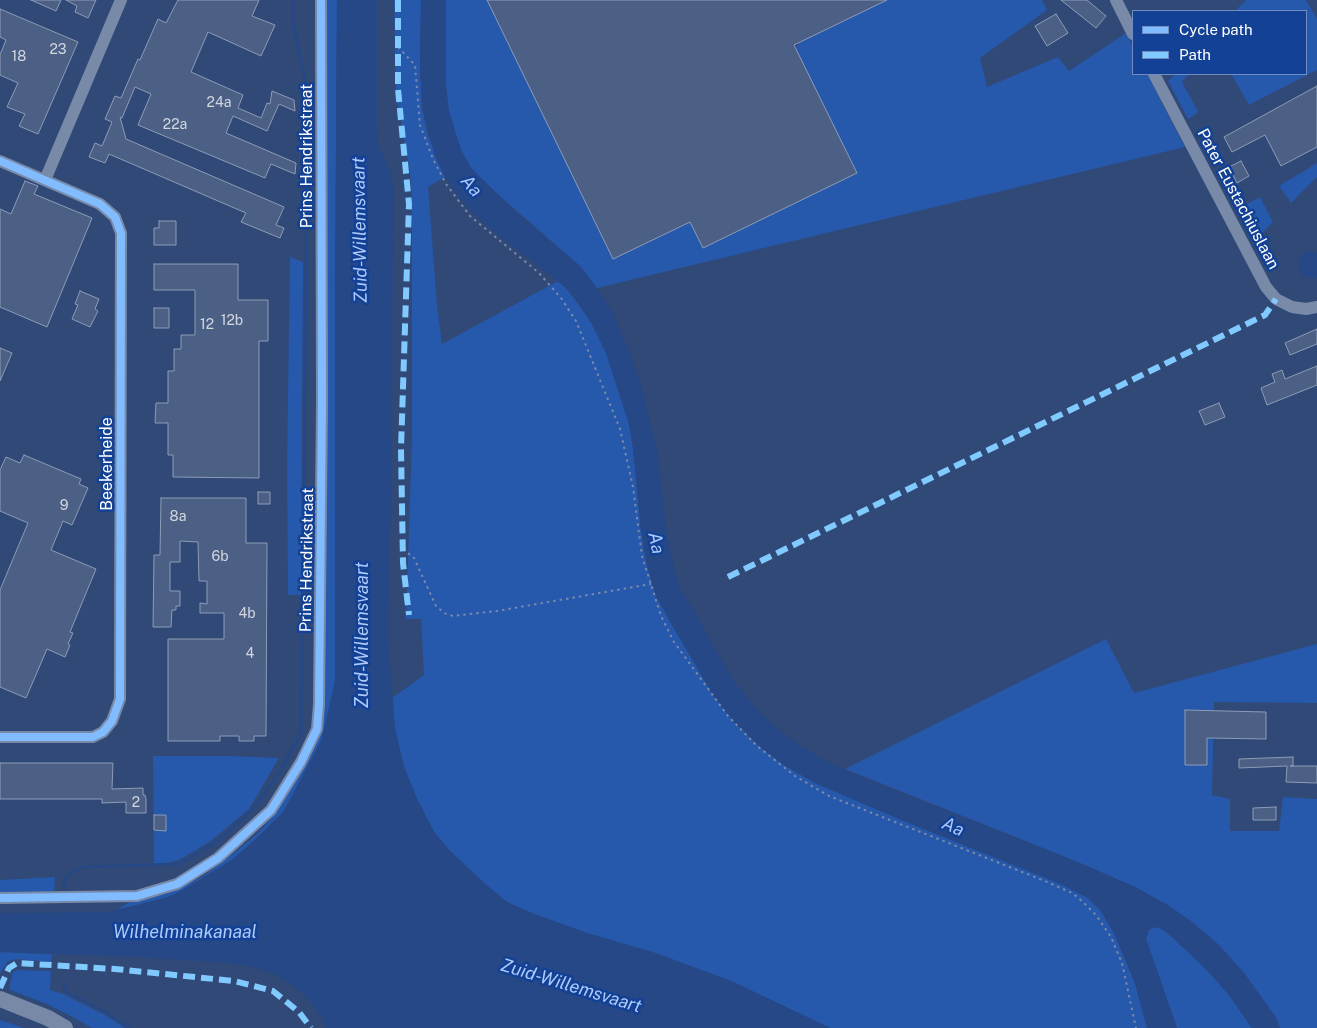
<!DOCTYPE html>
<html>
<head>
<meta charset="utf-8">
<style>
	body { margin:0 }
	#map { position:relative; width:1317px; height:1028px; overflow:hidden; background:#304977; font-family:"Public Sans",sans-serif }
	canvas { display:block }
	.legend { position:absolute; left:1132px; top:10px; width:175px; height:65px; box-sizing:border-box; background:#124195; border:1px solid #718dbf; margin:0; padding:6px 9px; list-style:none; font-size:15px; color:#fff }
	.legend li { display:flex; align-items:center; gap:10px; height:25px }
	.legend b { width:25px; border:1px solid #718dbf }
</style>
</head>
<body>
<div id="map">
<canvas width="1317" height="1028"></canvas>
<ul class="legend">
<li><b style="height:6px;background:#80bcff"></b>Cycle path</li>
<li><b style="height:6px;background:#80caff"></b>Path</li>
</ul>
</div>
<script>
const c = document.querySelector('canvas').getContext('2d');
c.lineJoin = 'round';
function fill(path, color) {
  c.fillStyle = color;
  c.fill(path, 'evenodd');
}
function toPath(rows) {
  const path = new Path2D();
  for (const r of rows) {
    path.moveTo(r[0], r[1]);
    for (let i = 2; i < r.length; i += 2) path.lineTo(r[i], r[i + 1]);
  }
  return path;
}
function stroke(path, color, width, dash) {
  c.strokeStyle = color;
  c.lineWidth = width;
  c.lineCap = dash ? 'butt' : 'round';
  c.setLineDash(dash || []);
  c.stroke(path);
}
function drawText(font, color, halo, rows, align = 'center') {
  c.font = font + ' "Public Sans",sans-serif';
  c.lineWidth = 5;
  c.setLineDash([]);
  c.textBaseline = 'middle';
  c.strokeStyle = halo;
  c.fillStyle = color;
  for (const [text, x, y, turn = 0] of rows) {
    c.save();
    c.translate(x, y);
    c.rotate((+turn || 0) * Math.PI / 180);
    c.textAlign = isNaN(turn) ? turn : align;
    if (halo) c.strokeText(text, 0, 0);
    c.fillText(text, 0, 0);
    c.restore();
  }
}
fill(toPath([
	[325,0,337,0,335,294,335,681,332,701,321,741,284,811,258,837,232,860,183,890,168,897,116,910,126,904,140,899,166,894,202,877,234,853,259,832,275,814,320,724],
	[394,0,421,0,420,65,422,108,428,136,445,177,428,187,437,305,442,344,558,281,566,288,577,302,592,324,606,353,629,424,633,448,641,530,647,566,669,620,713,695,733,721,759,746,784,765,815,783,904,821,1063,885,1088,898,1101,911,1114,933,1135,983,1147,1028,830,1028,731,981,655,953,587,933,534,914,507,902,484,883,450,851,434,832,417,799,404,767,395,729,392,698,424,675,421,619,406,619,412,440,412,198,410,172,396,95],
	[446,0,762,0,790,55,801,41,887,0,1042,0,1047,10,980,58,987,87,1058,57,1069,71,1126,33,1133,47,1133,74,1147,74,1185,147,597,288,581,267,488,186,471,168,461,150,449,112,446,87],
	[1246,0,1306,0,1317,19,1317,70,1249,105,1231,74,1306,74,1306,11,1235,11],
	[1175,74,1189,74,1182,82,1198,111,1196,114,1188,119,1168,81],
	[1317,163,1317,177,1291,203,1279,186],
	[1260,197,1273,222,1253,242,1236,210],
	[290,257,303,262,301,595,288,595,287,465],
	[1106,639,1134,693,1317,644,1317,703,1214,702,1212,795,1230,799,1230,831,1279,831,1283,797,1317,799,1317,1028,1280,1028,1275,1016,1220,946,1192,922,1169,906,1135,887,1058,854,845,769],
	[153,756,228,756,279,758,249,809,211,841,179,860,154,866],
	[55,877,54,896,0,896,0,880],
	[1154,927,1160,928,1170,935,1208,971,1229,995,1252,1028,1177,1028,1146,939,1149,930],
	[0,952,52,954,51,962,17,959,8,961,0,973],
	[17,970,51,971,50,990,63,994,105,1015,125,1028,92,1028,73,1017,47,1004,10,990,9,988,12,975,13,972],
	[0,1020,24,1028,0,1028]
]), '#2658ac');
fill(toPath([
	[337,0,377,0,377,132,379,148,390,170,393,186,392,442,388,637,395,729,404,767,417,799,434,832,450,851,484,883,507,902,534,914,587,933,655,953,731,981,830,1028,326,1028,321,1016,305,996,288,982,274,974,252,967,229,963,138,957,0,952,0,913,105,912,140,905,168,897,183,890,232,860,258,837,284,811,321,741,335,681,335,294],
	[421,0,446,0,446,87,449,112,461,150,471,168,517,213,581,267,599,291,613,313,630,353,643,391,652,429,657,447,666,527,672,560,680,587,733,680,752,704,776,727,798,744,828,762,866,779,1085,865,1135,887,1169,906,1192,922,1220,946,1245,974,1275,1016,1280,1028,1252,1028,1229,995,1208,971,1170,935,1160,928,1154,927,1149,930,1146,939,1177,1028,1147,1028,1135,983,1114,933,1101,911,1088,898,1063,885,904,821,815,783,784,765,759,746,733,721,713,695,656,597,647,566,641,530,633,448,629,424,606,353,592,324,577,302,566,288,480,220,459,198,445,177,435,156,422,108,420,65],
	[1314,251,1317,253,1317,278,1301,276,1298,267,1300,257,1305,252]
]), '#264886');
stroke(toPath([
	[64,888,65,879,75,870,82,867,179,864,218,841,253,809,279,773,301,733,308,92,293,25,293,0],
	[64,983,65,991,107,1013,129,1028]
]), '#264886', 3);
const building = toPath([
	[31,0,61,0,56,11,31,0],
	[66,0,96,0,88,18,75,12,77,6,66,0],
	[178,0,259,0,252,16,275,25,261,56,208,32,191,72,243,95,238,108,261,118,267,103,270,104,272,91,294,100,295,111,279,104,267,131,233,116,226,133,296,163,295,174,271,164,265,178,138,125,151,94,135,87,122,118,120,117,126,139,284,207,276,225,284,228,280,238,241,222,246,213,109,154,105,163,89,157,95,143,102,146,112,122,105,119,115,96,121,98,138,59,140,60,158,19,166,23,178,0],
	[487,0,887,0,794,45,857,173,703,248,690,222,613,259,487,0],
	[1061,0,1087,0,1106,16,1096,28,1061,0],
	[0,9,78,42,38,134,19,126,25,114,7,107,18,83,0,75,0,55,6,40,0,37,0,9],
	[1056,14,1068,33,1047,46,1035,26,1056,14],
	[1317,86,1317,147,1281,166,1265,135,1232,152,1224,137,1317,86],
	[1241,161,1249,176,1237,183,1229,167,1241,161],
	[25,181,38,186,34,194,92,218,47,327,0,307,0,209,11,214,25,181],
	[159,221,176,221,176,245,154,245,154,228,159,228,159,221],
	[154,264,238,264,238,300,268,300,268,341,259,341,259,478,173,477,173,455,168,455,168,423,155,423,156,403,168,403,168,371,174,371,174,349,181,349,181,335,195,335,195,290,154,290,154,264],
	[80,291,99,299,95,309,98,311,90,327,72,319,78,305,75,304,80,291],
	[154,308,169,308,169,328,154,328,154,308],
	[1317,329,1317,344,1290,355,1285,343,1317,329],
	[0,348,12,353,0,381,0,348],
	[1317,366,1317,385,1267,405,1261,388,1275,382,1272,374,1282,370,1285,379,1317,366],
	[1219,403,1225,417,1205,425,1199,411,1219,403],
	[24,455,81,479,79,484,88,488,72,525,63,521,51,550,96,569,70,632,73,633,68,644,70,645,65,657,47,649,26,698,0,687,0,590,28,523,0,511,0,470,6,457,20,463,24,455],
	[258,492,270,492,270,504,258,504,258,492],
	[161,498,246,498,246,543,267,543,266,736,254,736,254,741,239,741,239,736,220,736,220,741,168,741,168,639,224,639,224,613,200,613,200,603,207,604,207,581,199,581,198,542,180,541,180,562,170,562,170,591,180,591,180,606,176,606,176,610,172,610,171,627,153,627,154,555,160,555,161,498],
	[1185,710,1266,712,1266,739,1207,738,1207,765,1185,765,1185,710],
	[1293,757,1293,766,1290,766,1317,766,1317,783,1286,782,1287,766,1239,768,1239,759,1293,757],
	[0,763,113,763,112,789,143,788,143,795,145,795,146,799,146,813,126,813,126,802,102,803,102,799,0,799,0,763],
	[1276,807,1276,820,1253,820,1253,808,1276,807],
	[154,815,166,815,166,831,154,830,154,815]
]);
fill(building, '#4c6085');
stroke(building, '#8d9cb7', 1);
stroke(toPath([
	[398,47,415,65,420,125,433,159,446,184,470,216,539,273,561,298,576,321,620,429,633,487,642,556,661,616,674,642,728,716,757,746,795,776,829,796,1045,881,1072,893,1083,902,1096,915,1111,937,1122,963,1136,1028],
	[403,549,414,558,436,606,444,613,453,616,497,611,651,584]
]), '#798aa9', 2, [2.5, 4]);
stroke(toPath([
	[1116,0,1133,34],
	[1154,74,1266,287,1276,299,1292,307,1306,309,1317,307],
	[0,161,100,204,115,217,121,233,120,699,112,721,103,732,93,737,0,737],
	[45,180,121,0],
	[0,898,137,896,177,884,218,858,271,810,301,762,317,729,319,704,322,402,321,0]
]), '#798aa9', 12);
stroke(toPath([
	[0,999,48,1018,65,1028]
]), '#7789a7', 16);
stroke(toPath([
	[398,0,398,89,409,204,401,449,403,563,409,615],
	[728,577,1265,315,1276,299],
	[0,988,9,968,17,963,115,969,234,981,273,991,299,1012,311,1028]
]), '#80caff', 6, [12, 6]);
stroke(toPath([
	[0,161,100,204,115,217,121,233,120,699,112,721,103,732,93,737,0,737],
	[0,898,137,896,177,884,218,858,271,810,301,762,317,729,319,704,322,402,321,0]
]), '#80bcff', 8);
drawText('14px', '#d2d7e0', null, [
	["23",58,50],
	["18",19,57],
	["24a",219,103],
	["22a",175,125],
	["12b",232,321],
	["12",207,325],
	["9",64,506],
	["8a",178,517],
	["6b",220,557],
	["4b",247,614],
	["4",250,654],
	["2",136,803]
]);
drawText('16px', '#fff', '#124195', [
	["Prins Hendrikstraat",307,156,-90],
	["Pater Eustachiuslaan",1238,199,62],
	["Beekerheide",107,464,-90],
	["Prins Hendrikstraat",307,560,-89]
]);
drawText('italic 18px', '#adcafa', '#124195', [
	["Aa",471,186,49],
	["Zuid-Willemsvaart",360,230,-91],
	["Aa",656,543,78],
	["Zuid-Willemsvaart",362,635,-90],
	["Aa",953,827,23],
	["Wilhelminakanaal",185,932],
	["Zuid-Willemsvaart",571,986,17]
]);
</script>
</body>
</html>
